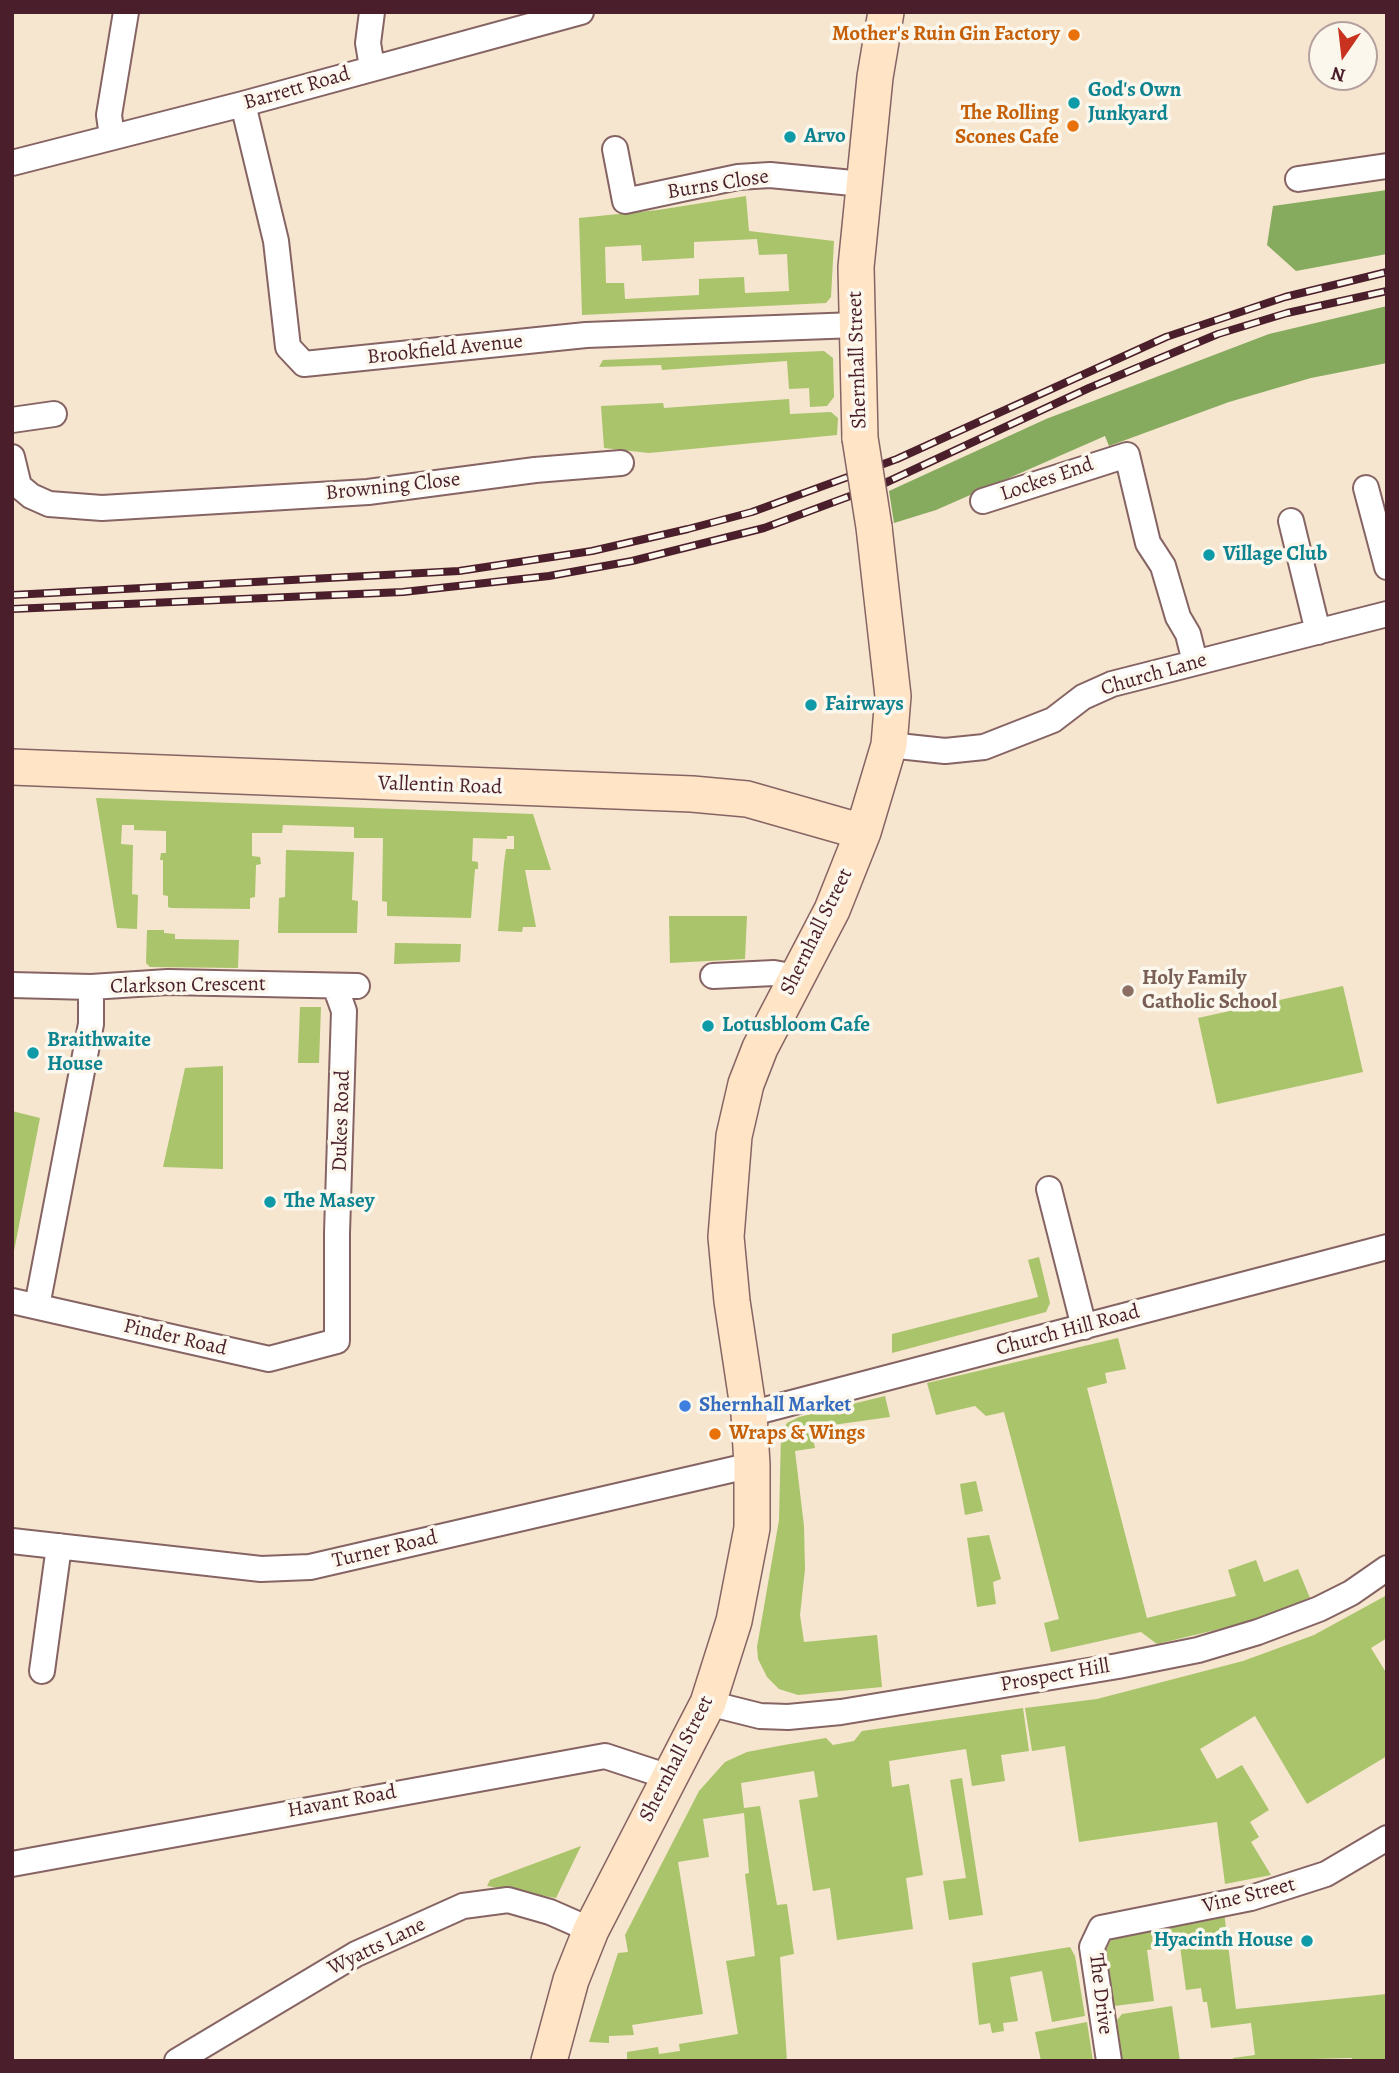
<!DOCTYPE html>
<html>
<head>
<meta charset="utf-8">
<style>
	body { margin:0 }
	#map { position:relative; width:1399px; height:2073px; overflow:hidden; background:#f6e5cf; font-family:Alegreya,serif }
	canvas { display:block }
	.frame { position:absolute; inset:0; border:14px solid #4a1f2b; pointer-events:none }
	.north { position:absolute; left:1308px; top:21px; width:70px; height:70px; box-sizing:border-box; background:#fbf7ec; border:2px solid #b4a19f; border-radius:50%; rotate:194deg; font-size:19px; font-weight:700; line-height:28px; text-align:center; color:#4a1f2b }
	.north::after { content:''; display:block; margin:auto; width:24px; height:32px; background:#c8321e; clip-path:polygon(50% 0,100% 100%,50% 72%,0 100%) }
</style>
</head>
<body>
<div id="map">
<canvas width="1399" height="2073"></canvas>
<div class="frame"></div>
<div class="north">N</div>
</div>
<script>
const c = document.querySelector('canvas').getContext('2d');
c.lineJoin = 'round';
function fill(path, color) {
  c.fillStyle = color;
  c.fill(path, 'evenodd');
}
function toPath(rows) {
  const path = new Path2D();
  for (const r of rows) {
    path.moveTo(r[0], r[1]);
    for (let i = 2; i < r.length; i += 2) path.lineTo(r[i], r[i + 1]);
  }
  return path;
}
function stroke(path, color, width, dash) {
  c.strokeStyle = color;
  c.lineWidth = width;
  c.lineCap = dash ? 'butt' : 'round';
  c.setLineDash(dash || []);
  c.stroke(path);
}
function drawText(font, color, halo, rows, align = 'center') {
  c.font = font + ' Alegreya,serif';
  c.lineWidth = 7;
  c.setLineDash([]);
  c.textBaseline = 'middle';
  c.strokeStyle = halo;
  c.fillStyle = color;
  for (const [text, x, y, turn = 0] of rows) {
    c.save();
    c.translate(x, y);
    c.rotate((+turn || 0) * Math.PI / 180);
    c.textAlign = isNaN(turn) ? turn : align;
    if (halo) c.strokeText(text, 0, 0);
    c.fillText(text, 0, 0);
    c.restore();
  }
}
fill(toPath([
	[746,196,749,231,834,241,831,297,826,303,582,315,579,218,658,210],
	[757,239,759,255,787,254,789,291,745,293,744,277,699,279,699,295,625,299,624,283,606,283,605,247,641,245,642,261,694,258,694,242],
	[824,351,833,358,834,397,827,406,810,407,809,388,789,389,787,361,662,370,661,365,599,367,603,360],
	[789,399,790,414,831,412,838,418,837,435,649,453,604,448,601,406,663,403,664,408],
	[96,798,533,814,551,870,525,870,536,927,523,927,522,932,498,931,504,863,506,849,514,849,514,836,507,836,507,839,473,838,472,861,478,862,478,869,475,869,471,918,387,916,387,902,382,901,383,838,354,838,354,827,283,825,282,833,252,833,252,856,260,857,261,864,256,865,255,897,250,898,250,909,171,908,168,907,168,896,163,895,163,860,160,860,161,853,166,853,166,831,134,830,134,825,122,825,121,844,133,845,132,894,138,895,137,929,117,928],
	[286,850,354,852,352,900,358,901,357,933,278,933,279,898,285,897],
	[669,916,747,916,745,959,670,963],
	[147,930,164,930,164,933,175,934,175,939,239,940,238,968,150,967,146,963],
	[395,943,461,944,460,962,394,964],
	[1343,986,1363,1072,1217,1104,1198,1018],
	[300,1007,321,1007,319,1063,298,1063],
	[223,1066,223,1169,163,1167,185,1068],
	[12,1111,40,1118,12,1261],
	[1039,1257,1050,1303,1046,1312,892,1353,892,1334,1038,1297,1028,1260],
	[1118,1338,1126,1369,1105,1373,1107,1383,1087,1388,1147,1618,1236,1596,1228,1570,1256,1560,1264,1582,1298,1569,1310,1598,1249,1622,1157,1644,1141,1632,1051,1652,1044,1623,1059,1619,1004,1412,986,1416,975,1406,936,1415,927,1383],
	[885,1396,890,1417,811,1428,815,1448,795,1451,804,1526,805,1569,800,1615,804,1642,877,1635,882,1687,798,1695,779,1689,767,1677,758,1659,757,1647,779,1520,781,1434,787,1423,799,1417],
	[976,1481,983,1511,965,1515,960,1484],
	[989,1535,1001,1579,993,1582,996,1604,977,1607,967,1538],
	[1387,1595,1387,1638,1371,1648,1387,1674,1387,1756,1307,1804,1255,1716,1200,1749,1217,1779,1242,1765,1269,1810,1250,1822,1259,1837,1251,1842,1271,1875,1225,1884,1217,1822,1079,1842,1065,1746,1032,1751,1025,1708,1097,1699,1243,1661,1314,1635],
	[1023,1708,1029,1751,1001,1755,1005,1781,972,1786,966,1749,889,1761,892,1787,909,1784,923,1875,906,1878,913,1929,837,1940,830,1888,813,1891,799,1800,818,1797,814,1771,741,1783,744,1808,760,1806,777,1905,787,1904,794,1954,780,1957,787,2061,627,2061,627,2052,658,2047,659,2054,680,2051,679,2044,738,2034,726,1961,755,1956,745,1874,749,1873,744,1813,703,1819,709,1857,678,1862,703,2014,632,2025,634,2035,609,2036,609,2043,589,2042,618,1953,628,1952,625,1935,699,1791,725,1762,747,1752,784,1745,826,1738,833,1745,854,1741,862,1731],
	[962,1778,983,1915,949,1920,943,1881,966,1878,950,1780],
	[581,1846,556,1898,487,1886,490,1880],
	[1224,1912,1236,2009,1387,1994,1387,2061,1353,2061,1352,2058,1234,2061,1233,2058,1255,2055,1251,2023,1211,2028,1207,2002,1203,2002,1201,1988,1186,1990,1180,1946,1147,1950,1154,2001,1114,2006,1106,1950,1111,1940,1123,1931],
	[1070,1947,1075,1956,1085,2016,1052,2022,1042,1971,1010,1977,1018,2021,1003,2023,1004,2031,992,2033,990,2023,979,2025,972,1963],
	[1172,2006,1180,2061,1121,2061,1117,2020,1122,2014],
	[1087,2022,1093,2061,1041,2061,1035,2032]
]), '#a9c46a');
fill(toPath([
	[1387,190,1387,254,1296,271,1267,245,1273,206],
	[1387,306,1387,363,1311,378,1229,402,1109,446,1105,436,936,510,894,523,889,491,1046,419,1269,334]
]), '#86aa5e');
const street = toPath([
	[372,12,368,43,372,67],
	[243,104,276,241,288,347,304,364,586,335,856,325],
	[112,137,109,115,126,12],
	[615,149,625,201,738,177,770,175,863,184],
	[12,163,243,104,581,12],
	[1298,179,1387,166],
	[12,420,54,414],
	[12,457,19,486,31,496,49,504,102,508,368,492,535,470,621,463],
	[1366,488,1387,567],
	[983,501,1127,455,1148,543,1163,566,1178,617,1188,634,1195,662],
	[1291,521,1318,632],
	[889,745,945,751,984,747,1053,720,1083,697,1112,684,1387,614],
	[713,976,774,973,796,977],
	[12,985,91,987,168,982,357,986],
	[1049,1189,1084,1327],
	[12,1301,269,1359,337,1341,337,1233,344,1011,335,986],
	[37,1306,91,1024,91,987],
	[749,1414,1387,1247],
	[12,1541,261,1569,310,1567,752,1465],
	[42,1671,59,1546],
	[708,1703,760,1716,788,1717,841,1712,1118,1666,1198,1650,1258,1632,1319,1609,1351,1593,1387,1568],
	[12,1864,605,1756,669,1777],
	[177,2061,356,1954,463,1906,508,1900,550,1912,591,1930],
	[1109,2061,1092,1947,1101,1928,1251,1898,1326,1874,1387,1838]
]);
const secondary = toPath([
	[860,438,856,267,875,77,886,12],
	[12,767,692,794,747,799,863,832],
	[549,2061,571,1980,591,1930,708,1703,734,1621,752,1528,752,1465,749,1414,732,1301,726,1237,734,1136,746,1084,760,1048,832,910,863,832,889,745,893,696,874,527]
]);
stroke(street, '#866464', 28);
stroke(secondary, '#866464', 38);
stroke(street, '#fff', 24);
stroke(secondary, '#ffe4c6', 35);
const rail = toPath([
	[12,595,459,571,592,551,688,529,752,512,897,459,1166,337,1285,297,1387,272],
	[12,609,403,592,549,576,632,561,764,528,885,483,1089,388,1218,334,1287,313,1387,291]
]);
stroke(rail, '#4a1f2b', 8);
stroke(rail, '#fbf7ec', 5, [16]);
const secondaryBridge = toPath([
	[860,438,874,527]
]);
stroke(secondaryBridge, '#866464', 38, []);
stroke(secondaryBridge, '#ffe4c6', 35);
for (const [x, y, r, color] of [
	[1074,35,7,"#e8710a"],
	[1074,103,7,"#0f9aa8"],
	[1073,126,7,"#e8710a"],
	[790,137,7,"#0f9aa8"],
	[1209,555,7,"#0f9aa8"],
	[811,705,7,"#0f9aa8"],
	[1128,991,7,"#8d6e63"],
	[708,1026,7,"#0f9aa8"],
	[33,1053,7,"#0f9aa8"],
	[270,1202,7,"#0f9aa8"],
	[685,1406,7,"#3f7fe0"],
	[715,1434,7,"#e8710a"],
	[1307,1941,7,"#0f9aa8"]
]) {
  const dot = new Path2D();
  dot.arc(x, y, r, 0, 2 * Math.PI);
  c.fillStyle = color;
  c.fill(dot);
  stroke(dot, '#fbf7ec', 2.5);
}
drawText('bold 21px', '#c56008', '#fbf7ec', [
	["Mother's Ruin Gin Factory",1060,35],
	["The Rolling",1059,114],
	["Scones Cafe",1059,138],
	["Wraps & Wings",729,1434,"left"]
], 'right');
drawText('21px', '#4a1f2b', '#fbf7ec', [
	["Barrett Road",297,89,-16],
	["Burns Close",718,185,-9],
	["Brookfield Avenue",445,350,-6],
	["Shernhall Street",858,360,-92],
	["Lockes End",1047,480,-19],
	["Browning Close",393,487,-6],
	["Church Lane",1154,675,-16],
	["Vallentin Road",440,786,2],
	["Shernhall Street",817,932,-64],
	["Clarkson Crescent",188,986,-1],
	["Dukes Road",342,1121,-88],
	["Church Hill Road",1068,1331,-15],
	["Pinder Road",175,1338,13],
	["Turner Road",385,1550,-13],
	["Prospect Hill",1055,1676,-10],
	["Shernhall Street",677,1759,-63],
	["Havant Road",342,1802,-10],
	["Vine Street",1249,1896,-14],
	["Wyatts Lane",377,1947,-26],
	["The Drive",1100,1994,83]
]);
drawText('bold 21px', '#0d838f', '#fbf7ec', [
	["God's Own",1088,91],
	["Junkyard",1088,115],
	["Arvo",804,137],
	["Village Club",1223,555],
	["Fairways",825,705],
	["Lotusbloom Cafe",722,1026],
	["Braithwaite",47,1041],
	["House",47,1065],
	["The Masey",284,1202],
	["Hyacinth House",1293,1941,"right"]
], 'left');
drawText('bold 21px', '#785e54', '#fbf7ec', [
	["Holy Family",1142,979],
	["Catholic School",1142,1003]
], 'left');
drawText('bold 21px', '#366cbe', '#fbf7ec', [
	["Shernhall Market",699,1406]
], 'left');
</script>
</body>
</html>
